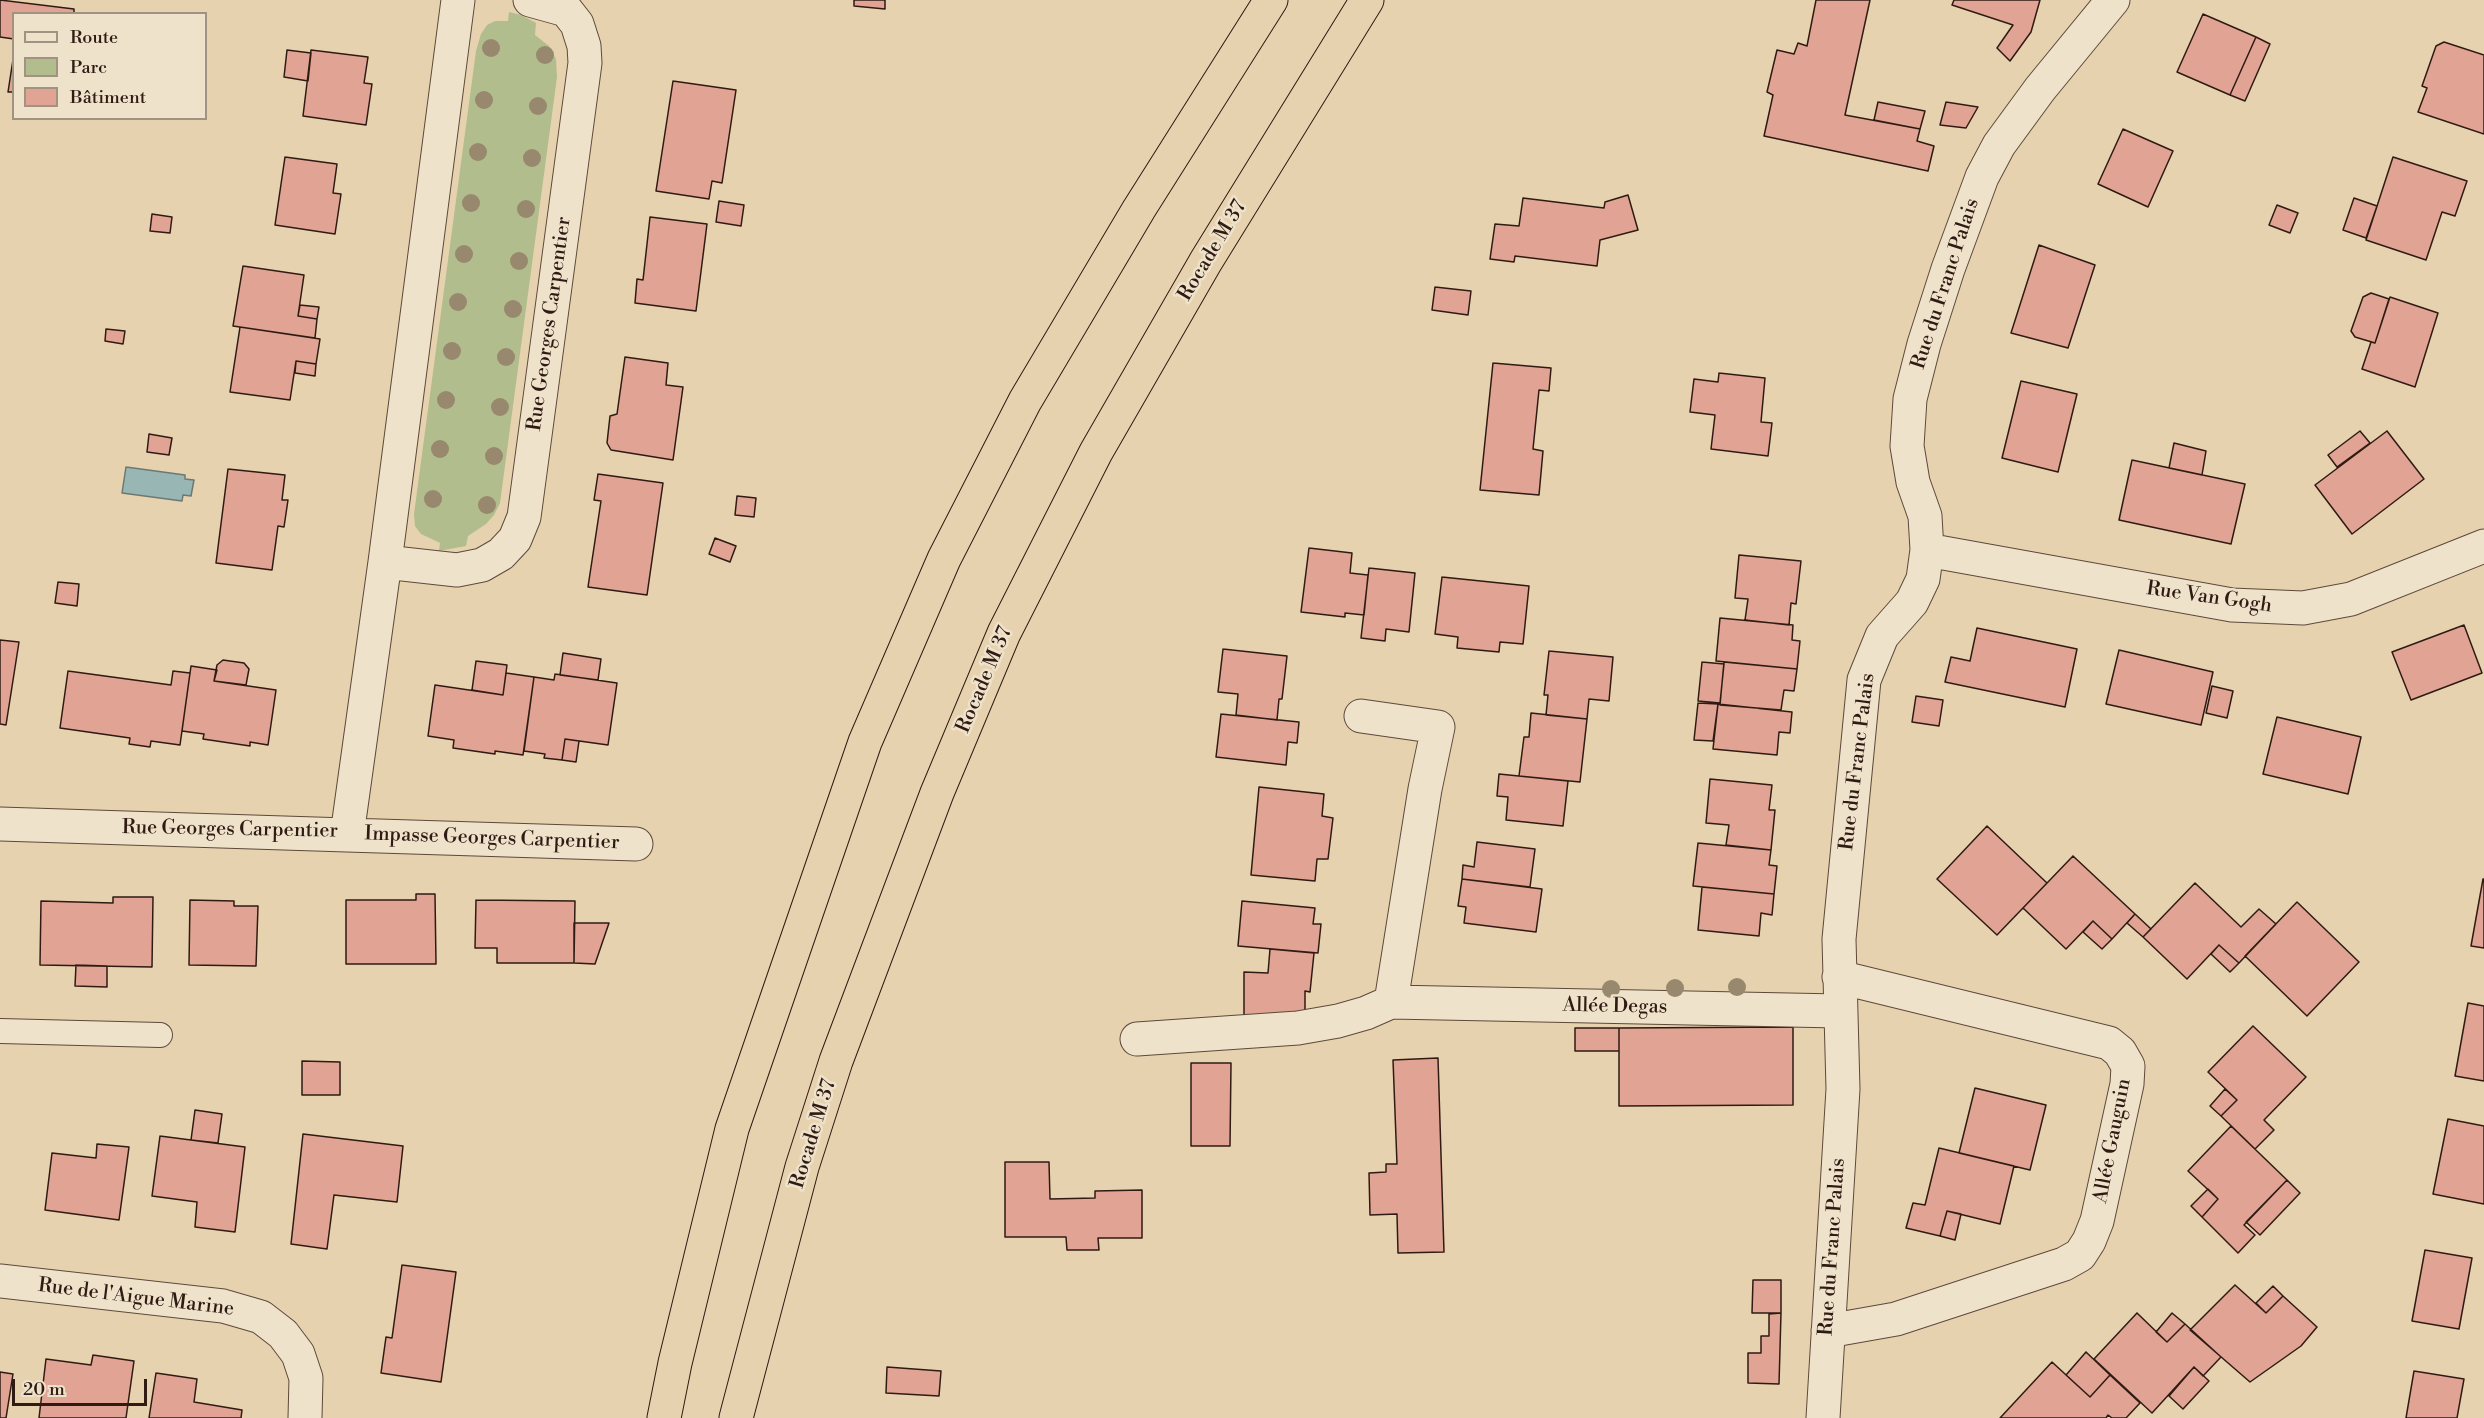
<!DOCTYPE html>
<html>
<head>
<meta charset="utf-8">
<style>
	body { margin:0 }
	#map { position:relative; width:2484px; height:1418px; overflow:hidden; background:#e6d2af; font-family:"Libre Bodoni",serif }
	canvas { display:block }
	.legend { position:absolute; left:12px; top:12px; width:195px; height:108px; box-sizing:border-box; background:#efe2cb; border:2px solid #a29281; margin:0; padding:8px 10px; list-style:none; font-size:18px; color:#2f1b13 }
	.legend li { display:flex; align-items:center; gap:12px; height:30px }
	.legend b { width:30px; border:2px solid #a29281 }
	.scale { position:absolute; left:12px; top:1379px; width:135px; height:27px; box-sizing:border-box; border:3px solid #2f1b13; border-top:0; padding-left:8px; font-size:18px; line-height:21px; white-space:nowrap; color:#2f1b13; -webkit-text-stroke:4px #efe2cb; paint-order:stroke }
</style>
</head>
<body>
<div id="map">
<canvas width="2484" height="1418"></canvas>
<ul class="legend">
<li><b style="height:8px;background:#efe2cb"></b>Route</li>
<li><b style="height:16px;background:#b2bd8d"></b>Parc</li>
<li><b style="height:16px;background:#e1a393"></b>Bâtiment</li>
</ul>
<div class="scale">20 m</div>
</div>
<script>
const c = document.querySelector('canvas').getContext('2d');
c.lineJoin = 'round';
function fill(path, color) {
  c.fillStyle = color;
  c.fill(path, 'evenodd');
}
function toPath(rows) {
  const path = new Path2D();
  for (const r of rows) {
    path.moveTo(r[0], r[1]);
    for (let i = 2; i < r.length; i += 2) path.lineTo(r[i], r[i + 1]);
  }
  return path;
}
function stroke(path, color, width, dash) {
  c.strokeStyle = color;
  c.lineWidth = width;
  c.lineCap = dash ? 'butt' : 'round';
  c.setLineDash(dash || []);
  c.stroke(path);
}
function drawText(font, color, halo, rows, align = 'center') {
  c.font = font + ' "Libre Bodoni",serif';
  c.lineWidth = 5;
  c.setLineDash([]);
  c.textBaseline = 'middle';
  c.strokeStyle = halo;
  c.fillStyle = color;
  for (const [text, x, y, turn = 0] of rows) {
    c.save();
    c.translate(x, y);
    c.rotate((+turn || 0) * Math.PI / 180);
    c.textAlign = isNaN(turn) ? turn : align;
    if (halo) c.strokeText(text, 0, 0);
    c.fillText(text, 0, 0);
    c.restore();
  }
}
fill(toPath([
	[509,12,521,15,536,23,535,35,549,46,556,59,557,77,500,503,494,515,486,524,468,536,466,546,439,551,440,543,421,534,415,526,414,514,476,51,481,34,487,25,495,21,508,21]
]), '#b2bd8d');
const water = toPath([
	[126,467,185,475,185,479,194,480,191,496,183,495,182,501,122,493,126,467]
]);
fill(water, '#98b6b3');
stroke(water, '#6e7873', 1.5);
const building = toPath([
	[0,0,74,9,74,14,14,14,14,39,0,37,0,0],
	[854,0,885,0,885,9,854,6,854,0],
	[1816,0,1870,0,1845,115,1920,129,1917,141,1934,146,1928,171,1764,136,1773,95,1767,92,1777,50,1794,54,1798,43,1807,46,1816,0],
	[1954,0,2040,0,2031,32,2010,61,1997,48,2013,25,1952,5,1954,0],
	[2203,14,2256,37,2230,95,2177,72,2203,14],
	[2256,37,2270,44,2245,101,2230,95,2256,37],
	[2444,42,2484,55,2484,134,2418,112,2427,88,2422,86,2436,46,2444,42],
	[287,50,311,53,308,81,284,77,287,50],
	[311,50,368,57,364,83,372,84,366,125,303,116,311,50],
	[14,53,14,92,8,92,14,53],
	[673,81,736,90,722,183,712,181,709,199,656,191,673,81],
	[1878,102,1925,111,1920,129,1874,120,1878,102],
	[1946,102,1978,107,1966,128,1940,125,1946,102],
	[2123,129,2173,151,2148,207,2098,184,2123,129],
	[285,157,337,164,333,193,341,194,335,234,275,225,285,157],
	[2393,157,2467,181,2455,216,2442,212,2426,260,2366,240,2393,157],
	[1628,195,1638,230,1600,240,1597,266,1515,256,1514,262,1490,259,1495,224,1519,226,1523,198,1604,208,1605,202,1628,195],
	[2354,198,2377,206,2366,238,2343,230,2354,198],
	[719,201,744,205,741,226,716,222,719,201],
	[2277,205,2298,213,2290,233,2269,225,2277,205],
	[152,214,172,217,170,233,150,231,152,214],
	[650,217,707,224,696,311,635,303,637,279,643,280,650,217],
	[2039,245,2095,265,2068,348,2011,333,2039,245],
	[243,266,304,275,298,316,317,319,315,338,233,326,243,266],
	[1435,287,1471,291,1468,315,1432,310,1435,287],
	[2371,293,2389,299,2375,343,2355,337,2351,331,2363,297,2371,293],
	[2390,297,2438,313,2415,387,2362,369,2371,342,2375,343,2390,297],
	[300,305,319,307,317,319,298,316,300,305],
	[240,327,320,339,316,364,296,361,290,400,230,392,240,327],
	[106,329,125,331,123,344,105,341,106,329],
	[625,357,668,363,666,385,683,387,673,460,611,450,607,443,610,416,617,414,625,357],
	[296,361,316,364,315,376,295,373,296,361],
	[1493,363,1551,368,1549,391,1539,390,1533,449,1543,451,1539,495,1480,490,1493,363],
	[1719,373,1765,378,1761,422,1772,423,1768,456,1711,449,1715,415,1690,412,1694,379,1718,382,1719,373],
	[2021,381,2077,394,2058,472,2002,458,2021,381],
	[2360,431,2370,443,2337,467,2328,455,2360,431],
	[2387,431,2424,479,2352,534,2315,485,2387,431],
	[149,434,172,438,169,455,147,452,149,434],
	[2174,443,2206,451,2202,475,2169,468,2174,443],
	[2132,460,2245,484,2231,544,2119,520,2132,460],
	[228,469,285,475,282,500,288,500,284,527,278,526,272,570,216,563,228,469],
	[598,474,663,483,647,595,588,587,601,501,594,500,598,474],
	[737,496,756,498,754,517,735,515,737,496],
	[715,538,736,546,730,562,709,554,715,538],
	[1309,548,1352,553,1350,573,1368,575,1364,615,1345,613,1345,617,1301,612,1309,548],
	[1739,555,1801,561,1796,604,1791,603,1789,625,1745,620,1748,599,1735,598,1739,555],
	[1369,568,1415,573,1409,632,1386,629,1385,641,1361,638,1369,568],
	[1442,577,1529,586,1523,644,1500,642,1499,652,1457,648,1458,637,1435,634,1442,577],
	[58,582,79,584,77,606,55,603,58,582],
	[1720,618,1793,625,1792,640,1800,641,1797,669,1716,661,1720,618],
	[2464,625,2482,673,2411,700,2392,652,2464,625],
	[1977,628,2077,649,2065,707,1945,682,1951,657,1970,661,1977,628],
	[0,640,19,642,6,725,0,724,0,640],
	[1223,649,1287,656,1282,699,1279,699,1277,720,1236,715,1238,694,1218,692,1223,649],
	[2119,650,2213,672,2201,725,2106,704,2119,650],
	[1549,651,1613,657,1609,701,1589,699,1587,719,1546,715,1548,695,1544,695,1549,651],
	[563,653,601,659,598,680,560,675,563,653],
	[223,660,244,663,249,669,246,685,214,681,217,665,223,660],
	[476,661,507,665,503,695,472,690,476,661],
	[1702,662,1724,664,1720,703,1698,701,1702,662],
	[1724,662,1797,669,1794,691,1784,690,1781,710,1720,705,1724,662],
	[191,666,217,670,214,681,276,690,268,745,250,742,250,746,203,739,204,734,182,731,191,666],
	[68,671,171,685,173,671,190,673,180,745,151,741,150,747,129,744,130,738,60,728,68,671],
	[506,673,534,677,523,755,495,751,495,754,453,748,454,740,428,736,435,685,503,695,506,673],
	[555,674,617,683,608,745,565,739,562,760,544,758,545,754,524,751,534,677,554,680,555,674],
	[2212,686,2233,691,2227,718,2206,713,2212,686],
	[1916,696,1943,700,1939,726,1912,722,1916,696],
	[1698,703,1718,704,1713,741,1694,740,1698,703],
	[1718,704,1792,712,1790,733,1779,732,1777,755,1713,749,1718,704],
	[1531,713,1587,719,1580,782,1519,776,1524,737,1529,737,1531,713],
	[1221,714,1299,722,1297,743,1288,742,1286,765,1216,757,1221,714],
	[2277,717,2361,737,2348,794,2263,774,2277,717],
	[565,739,579,741,576,762,562,760,565,739],
	[1499,774,1568,781,1563,826,1506,820,1508,797,1497,796,1499,774],
	[1710,779,1772,785,1769,810,1775,810,1771,850,1726,845,1729,825,1706,823,1710,779],
	[1259,787,1324,794,1322,816,1333,818,1328,859,1317,859,1315,881,1251,875,1259,787],
	[1987,826,2047,883,1997,935,1937,879,1987,826],
	[1477,842,1535,849,1530,887,1462,879,1463,865,1474,867,1477,842],
	[1698,843,1771,850,1769,865,1777,866,1774,894,1693,886,1698,843],
	[2073,856,2135,914,2112,939,2093,921,2066,949,2023,908,2073,856],
	[1462,879,1542,889,1536,932,1464,923,1466,907,1458,906,1462,879],
	[2483,879,2484,879,2484,948,2471,946,2483,879],
	[2195,883,2241,927,2259,909,2276,924,2239,963,2219,945,2187,979,2143,937,2195,883],
	[1702,887,1774,894,1772,915,1761,913,1759,936,1698,930,1702,887],
	[416,894,435,894,436,964,346,964,346,900,416,900,416,894],
	[113,897,153,897,152,967,40,965,41,901,113,903,113,897],
	[190,900,234,901,234,906,258,906,256,966,189,965,190,900],
	[476,900,575,901,574,963,497,963,497,948,475,948,476,900],
	[1242,901,1315,908,1313,924,1321,924,1318,953,1238,946,1242,901],
	[2297,902,2359,962,2307,1016,2245,956,2297,902],
	[2135,914,2151,929,2143,937,2127,923,2135,914],
	[2093,921,2112,939,2102,949,2083,932,2093,921],
	[574,923,609,923,595,964,574,963,574,923],
	[2219,945,2239,963,2230,972,2211,954,2219,945],
	[1270,949,1314,953,1310,992,1305,991,1305,1015,1244,1016,1244,972,1268,973,1270,949],
	[76,965,107,966,107,987,75,986,76,965],
	[2468,1003,2484,1006,2484,1081,2455,1076,2468,1003],
	[2253,1026,2306,1077,2264,1120,2274,1130,2255,1149,2221,1116,2237,1100,2208,1072,2253,1026],
	[1793,1027,1793,1105,1619,1106,1619,1028,1793,1027],
	[1575,1028,1619,1028,1619,1051,1575,1051,1575,1028],
	[1438,1058,1444,1252,1398,1253,1397,1214,1370,1215,1369,1173,1386,1172,1386,1164,1397,1164,1393,1060,1438,1058],
	[302,1061,340,1062,340,1095,302,1095,302,1061],
	[1191,1063,1231,1063,1230,1146,1191,1146,1191,1063],
	[1975,1088,2046,1105,2030,1170,1959,1153,1975,1088],
	[2225,1089,2237,1100,2221,1116,2210,1106,2225,1089],
	[195,1110,222,1114,218,1143,191,1140,195,1110],
	[2448,1119,2484,1126,2484,1204,2433,1194,2448,1119],
	[2231,1126,2287,1180,2244,1225,2255,1235,2238,1253,2202,1217,2218,1199,2188,1171,2231,1126],
	[303,1134,403,1146,397,1202,334,1195,327,1249,291,1244,303,1134],
	[160,1136,245,1147,235,1232,195,1227,197,1202,152,1196,160,1136],
	[97,1144,129,1147,119,1220,45,1210,52,1153,96,1158,97,1144],
	[1939,1148,2014,1166,2000,1224,1947,1211,1940,1236,1906,1228,1913,1203,1925,1205,1939,1148],
	[1005,1162,1049,1162,1050,1199,1095,1198,1095,1191,1142,1190,1142,1238,1098,1238,1099,1250,1067,1250,1066,1237,1005,1237,1005,1162],
	[2287,1180,2300,1193,2260,1235,2246,1222,2287,1180],
	[2208,1189,2218,1199,2202,1217,2191,1206,2208,1189],
	[1947,1211,1961,1214,1955,1240,1940,1236,1947,1211],
	[2425,1250,2472,1258,2459,1329,2412,1321,2425,1250],
	[402,1265,456,1272,441,1382,381,1373,386,1337,392,1338,402,1265],
	[1753,1280,1781,1280,1781,1313,1752,1313,1753,1280],
	[2235,1285,2266,1313,2283,1296,2317,1327,2301,1346,2250,1382,2190,1330,2235,1285],
	[2273,1286,2283,1296,2266,1313,2256,1303,2273,1286],
	[1781,1313,1779,1384,1748,1383,1748,1353,1761,1353,1761,1336,1769,1336,1769,1314,1781,1313],
	[2137,1313,2167,1342,2185,1324,2221,1357,2203,1376,2194,1367,2152,1413,2094,1359,2137,1313],
	[2172,1313,2185,1324,2167,1342,2156,1332,2172,1313],
	[2086,1352,2110,1375,2090,1397,2066,1375,2086,1352],
	[93,1355,134,1361,126,1418,39,1418,46,1359,91,1365,93,1355],
	[2052,1362,2090,1397,2110,1375,2140,1403,2126,1418,2112,1418,2108,1415,2106,1418,2000,1418,2052,1362],
	[887,1367,941,1371,939,1396,886,1393,887,1367],
	[2194,1367,2209,1381,2183,1409,2169,1396,2194,1367],
	[2414,1371,2464,1379,2457,1418,2406,1418,2414,1371],
	[0,1372,13,1374,6,1418,0,1418,0,1372],
	[156,1373,197,1379,194,1402,242,1410,241,1418,149,1418,156,1373]
]);
fill(building, '#e1a393');
stroke(building, '#2f1b13', 1.5);
const lane = toPath([
	[0,1031,160,1035]
]);
const street = toPath([
	[1927,550,2232,605,2303,608,2351,599,2484,546],
	[385,562,457,570,482,565,501,554,515,539,524,517,585,63,584,46,577,24,566,10,530,0],
	[1361,716,1438,727,1425,789,1391,1002,1839,1011],
	[0,824,347,835,385,562,458,0],
	[347,835,636,844],
	[1137,1039,1298,1028,1338,1021,1366,1013,1391,1002],
	[0,1281,223,1306,261,1317,283,1334,298,1354,306,1378,305,1418],
	[1828,1331,1896,1319,2064,1264,2080,1255,2089,1241,2097,1221,2127,1084,2128,1066,2120,1052,2109,1043,1839,977],
	[1823,1418,1843,1089,1839,939,1864,680,1882,636,1912,602,1923,579,1927,550,1925,516,1913,482,1907,446,1910,399,1924,344,1948,269,1982,177,1999,145,2040,89,2113,0]
]);
const highway = toPath([
	[664,1418,675,1363,732,1129,865,742,944,559,1025,401,1139,209,1271,0],
	[736,1418,802,1167,836,1061,937,793,1004,633,1096,452,1206,261,1367,0]
]);
stroke(lane, '#5d493a', 26);
stroke(street, '#5d493a', 35);
stroke(highway, '#2f1b13', 35);
stroke(lane, '#efe2cb', 24);
stroke(street, '#efe2cb', 33);
stroke(highway, '#e6d2af', 33);
c.fillStyle = '#97886e';
for (const [x, y] of [
	[491,48],
	[545,55],
	[484,100],
	[538,106],
	[478,152],
	[532,158],
	[471,203],
	[526,209],
	[464,254],
	[519,261],
	[458,302],
	[513,309],
	[452,351],
	[506,357],
	[446,400],
	[500,407],
	[440,449],
	[494,456],
	[433,499],
	[487,505],
	[1737,987],
	[1675,988],
	[1611,989]
]) {
  c.beginPath();
  c.arc(x, y, 9, 0, 2 * Math.PI);
  c.fill();
}
drawText('20px', '#2f1b13', '#efe2cb', [
	["Rocade M 37",1213,251,-59],
	["Rue du Franc Palais",1946,284,-72],
	["Rue Georges Carpentier",550,324,-82],
	["Rue Van Gogh",2209,598,8],
	["Rocade M 37",985,680,-67],
	["Rue du Franc Palais",1858,762,-83],
	["Rue Georges Carpentier",230,830,1],
	["Impasse Georges Carpentier",492,839,2],
	["Allée Degas",1615,1007,1],
	["Rocade M 37",814,1134,-73],
	["Allée Gauguin",2113,1141,-79],
	["Rue du Franc Palais",1833,1247,-86],
	["Rue de l'Aigue Marine",136,1298,7]
]);
</script>
</body>
</html>
